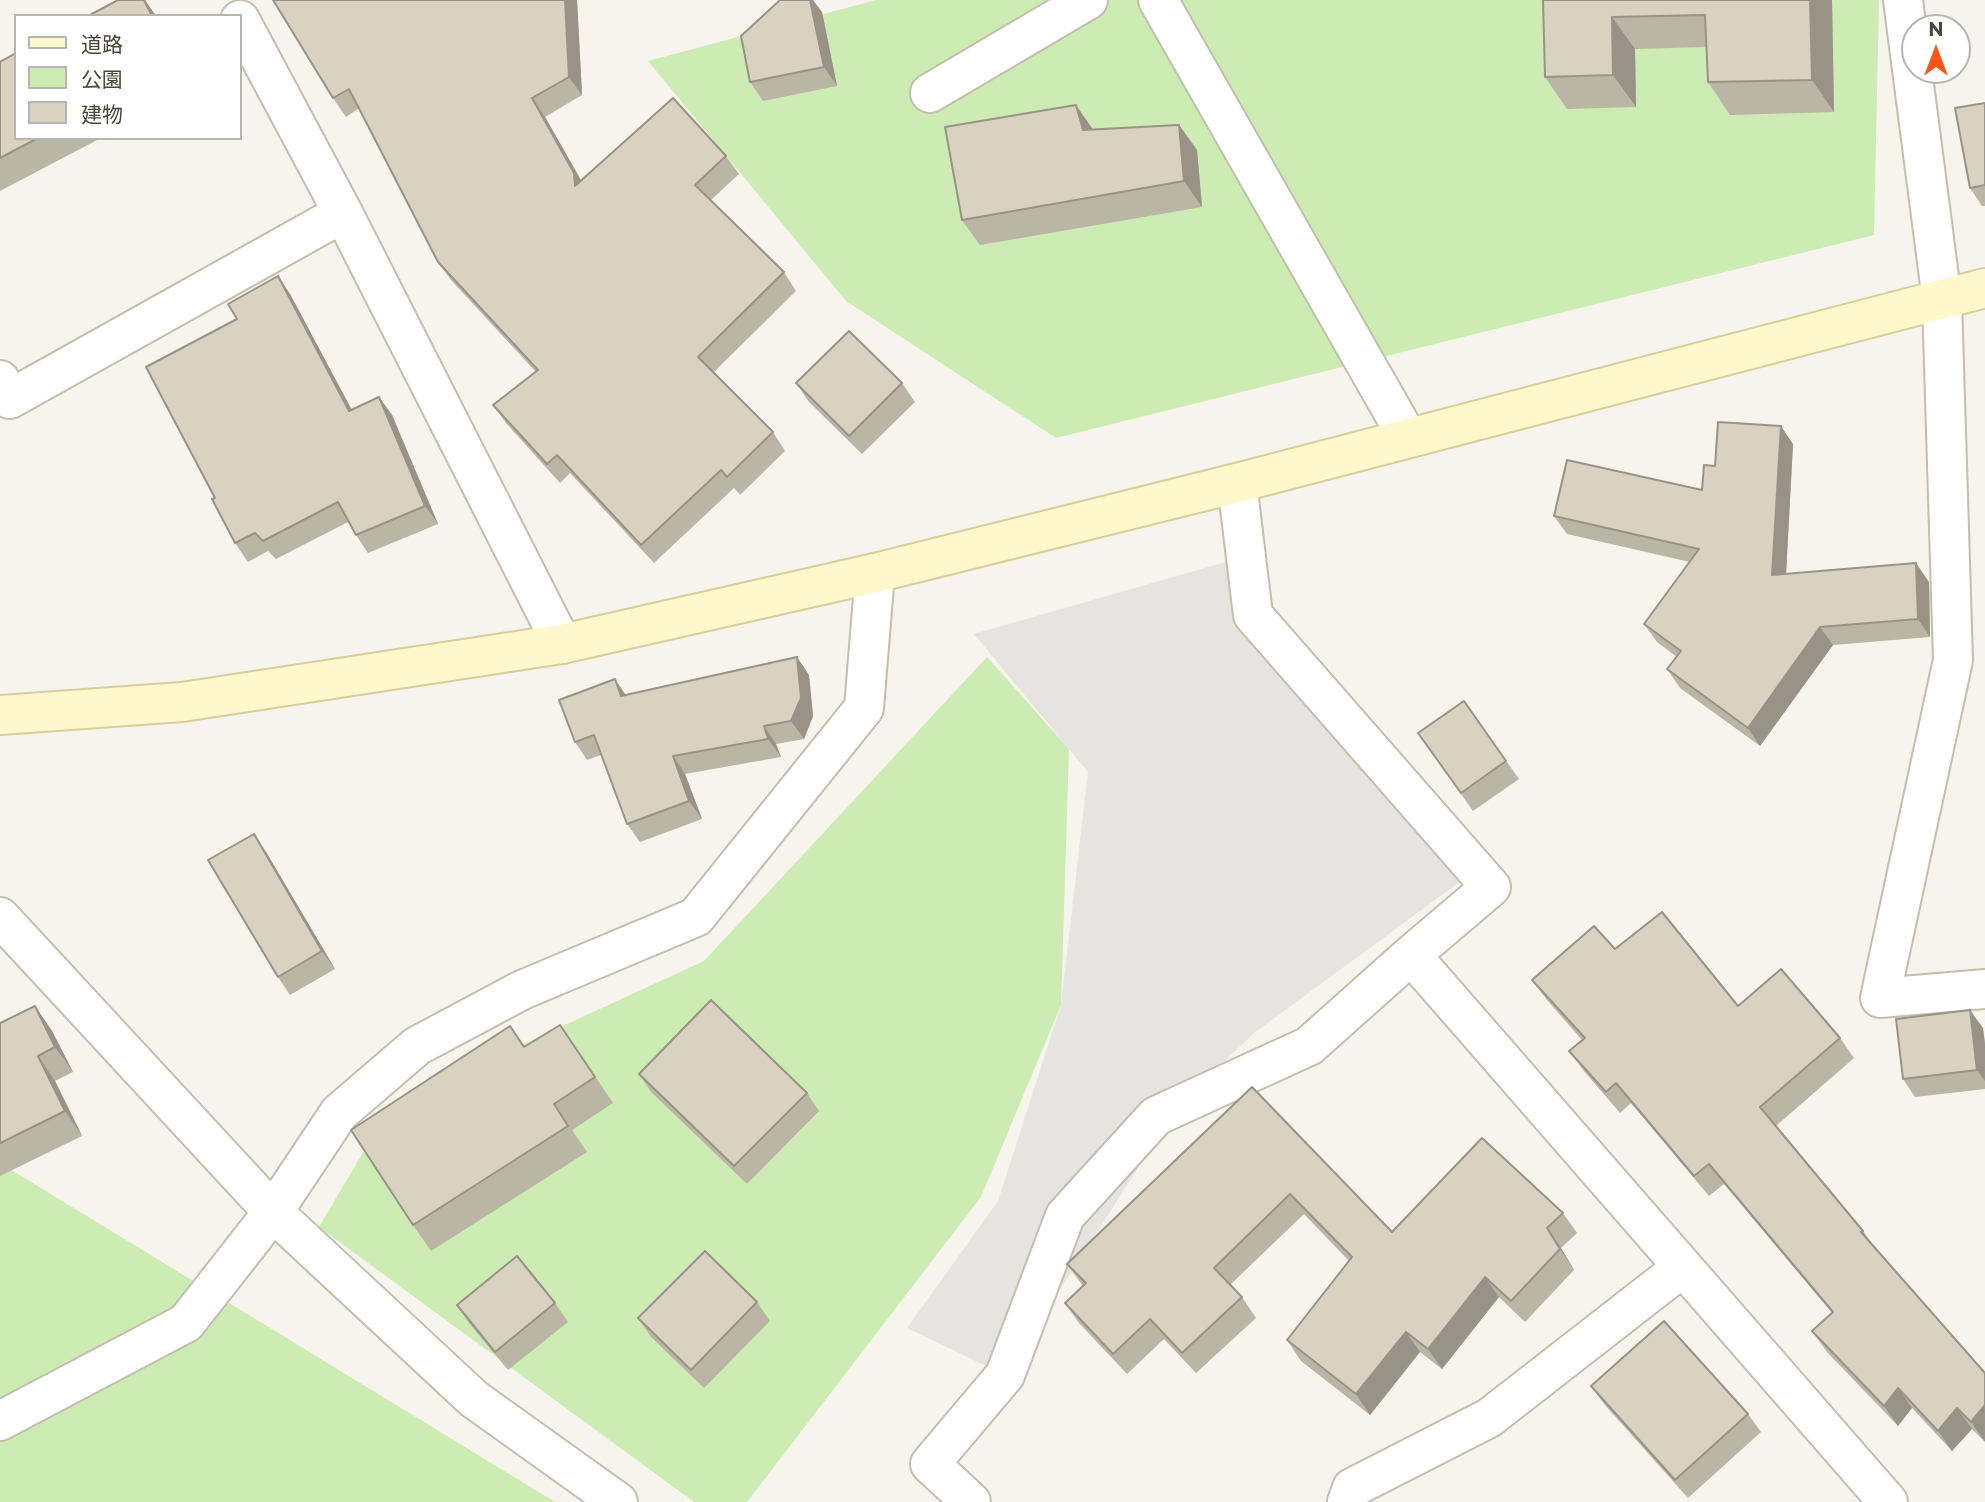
<!DOCTYPE html>
<html>
<head>
<meta charset="utf-8">
<style>
	body { margin:0 }
	#map { position:relative; width:1985px; height:1502px; overflow:hidden; background:#f6f4ec; font-family:Montserrat,"Noto Sans JP",sans-serif }
	canvas { display:block }
	.legend { position:absolute; left:14px; top:14px; width:228px; height:126px; box-sizing:border-box; background:#fff; border:2px solid #b7b5af; margin:0; padding:9px 12px; list-style:none; font-size:21px; color:#4c4638 }
	.legend li { display:flex; align-items:center; gap:14px; height:35px }
	.legend b { width:35px; border:2px solid #b7b5af }
	.north { position:absolute; left:1901px; top:14px; width:70px; height:70px; box-sizing:border-box; background:#fff; border:2px solid #b7b5af; border-radius:50%; rotate:0deg; font-size:19px; font-weight:700; line-height:28px; text-align:center; color:#4c4638 }
	.north::after { content:''; display:block; margin:auto; width:24px; height:32px; background:#ff551a; clip-path:polygon(50% 0,100% 100%,50% 72%,0 100%) }
</style>
</head>
<body>
<div id="map">
<canvas width="1985" height="1502"></canvas>
<ul class="legend">
<li><b style="height:9px;background:#fff8cd"></b>道路</li>
<li><b style="height:19px;background:#ccecb3"></b>公園</li>
<li><b style="height:19px;background:#d9d2c0"></b>建物</li>
</ul>
<div class="north">N</div>
</div>
<script>
const c = document.querySelector('canvas').getContext('2d');
c.lineJoin = 'round';
function fill(path, color) {
  c.fillStyle = color;
  c.fill(path, 'evenodd');
}
function toPath(rows) {
  const path = new Path2D();
  for (const r of rows) {
    path.moveTo(r[0], r[1]);
    for (let i = 2; i < r.length; i += 2) path.lineTo(r[i], r[i + 1]);
  }
  return path;
}
function stroke(path, color, width, dash) {
  c.strokeStyle = color;
  c.lineWidth = width;
  c.lineCap = dash ? 'butt' : 'round';
  c.setLineDash(dash || []);
  c.stroke(path);
}
fill(toPath([
	[876,0,1879,0,1874,235,1056,438,846,301,648,61],
	[987,657,1069,749,1061,1005,981,1197,747,1502,694,1502,319,1227,391,1105,704,961],
	[0,1163,555,1502,0,1502]
]), '#ccecb3');
fill(toPath([
	[1247,556,1253,615,1476,870,1254,1033,1178,1106,1005,1375,907,1328,998,1201,1061,1005,1088,772,974,634]
]), '#e5e4e0');
const street = toPath([
	[1158,0,1408,438],
	[1903,0,1942,300,1953,660,1880,998,1985,989],
	[240,20,343,213,562,644],
	[930,93,1088,0],
	[0,380,10,399,343,213],
	[1237,483,1253,615,1491,887,1411,955],
	[0,917,273,1212,474,1399,618,1502],
	[0,1421,186,1323,273,1212,339,1113,417,1046,522,990,696,917,864,708,875,573],
	[971,1502,930,1464,1005,1375,1065,1216,1156,1116,1309,1046,1411,955,1888,1502],
	[1347,1502,1352,1488,1489,1418,1683,1267]
]);
const secondary = toPath([
	[0,715,182,702,562,644,875,573,1237,483,1985,288]
]);
stroke(street, '#c3bead', 42);
stroke(secondary, '#d9ce99', 42);
stroke(street, '#fff', 38);
stroke(secondary, '#fff8cd', 38);
fill(toPath([
	[273,0,577,0,582,95,545,117,581,180,726,156,739,174,711,200,784,272,796,291,714,372,773,432,785,451,740,495,734,488,654,563,570,473,560,483,506,423,493,405,536,372,451,280,438,262,359,108,346,117,333,98],
	[1543,0,1832,0,1834,112,1730,115,1708,82,1706,47,1635,49,1636,107,1567,109,1545,77],
	[822,12,837,86,763,101,750,82],
	[0,62,16,138,101,138,0,191],
	[1985,103,1985,206,1982,206,1970,188],
	[1179,125,1197,150,1202,207,980,245,962,220,1093,130],
	[290,294,351,409,379,397,392,415,438,524,368,553,356,535,348,522,276,559,268,551,248,562,235,543,215,498],
	[796,383,902,383,915,402,862,454,809,402],
	[1793,444,1786,574,1929,582,1930,637,1833,645,1760,746,1680,688,1667,669,1677,657,1657,642,1644,624,1690,562,1567,534,1554,516,1702,490,1715,466],
	[809,675,813,716,804,739,776,744,781,757,685,774,702,819,640,842,627,824,601,755,587,760,575,742,626,695],
	[1464,701,1519,779,1473,811,1418,733],
	[266,852,335,969,290,995,278,977],
	[1615,949,1738,1006,1840,1038,1854,1058,1776,1126,1863,1231,1873,1245,1985,1442,1972,1429,1952,1451,1912,1408,1898,1426,1827,1352,1812,1331,1832,1313,1724,1184,1709,1196,1631,1103,1620,1113,1584,1071,1569,1051,1582,1040,1547,1000,1532,980],
	[35,1006,52,1031,73,1072,55,1081,82,1136,0,1176,0,1023],
	[1983,1028,1985,1044,1985,1089,1915,1097,1903,1079],
	[525,1047,578,1051,613,1103,572,1130,587,1152,431,1251,413,1225],
	[639,1074,807,1093,819,1111,747,1184,651,1092],
	[1252,1087,1392,1232,1563,1213,1577,1233,1561,1248,1574,1270,1525,1322,1499,1297,1442,1369,1420,1352,1370,1415,1301,1361,1287,1340,1349,1261,1304,1214,1230,1285,1242,1297,1256,1318,1196,1373,1164,1339,1127,1374,1079,1323,1065,1303,1083,1286,1067,1264],
	[757,1302,770,1321,704,1388,651,1337,638,1318],
	[555,1303,568,1322,508,1370,469,1323,457,1305],
	[1591,1386,1748,1414,1761,1432,1688,1498,1604,1404]
]), '#bbb5a5');
fill(toPath([
	[144,0,145,0,156,16,152,16],
	[565,0,577,0,582,95,569,77],
	[810,0,813,0,822,12,837,86,824,67],
	[1810,0,1832,0,1834,112,1812,80],
	[1612,17,1635,49,1636,107,1613,75],
	[532,98,545,117,587,191,575,186],
	[1076,105,1094,131,1083,130],
	[1179,125,1197,150,1202,207,1184,181],
	[278,276,290,294,362,429,349,411],
	[379,397,392,415,438,524,425,506],
	[1781,426,1793,444,1785,593,1772,575],
	[1916,563,1929,582,1930,637,1918,619],
	[1820,627,1833,645,1760,746,1748,728],
	[797,657,809,675,813,716,804,739,791,721],
	[615,679,627,697,621,696],
	[764,726,776,744,781,757,768,739],
	[673,756,685,774,702,819,689,801],
	[254,834,266,852,335,969,322,951],
	[35,1006,52,1031,73,1072,55,1047],
	[1970,1010,1983,1028,1985,1044,1985,1081,1977,1070],
	[38,1056,55,1081,82,1136,65,1111],
	[1547,1228,1561,1248,1574,1270,1560,1249],
	[1485,1277,1499,1297,1442,1369,1428,1349],
	[1406,1332,1420,1352,1370,1415,1356,1394],
	[1898,1388,1912,1408,1898,1426,1884,1406],
	[1985,1405,1985,1442,1971,1422],
	[1957,1408,1972,1429,1952,1451,1938,1431]
]), '#989386');
const building = toPath([
	[118,0,144,0,152,16,88,16,118,0],
	[273,0,565,0,569,77,532,98,574,173,575,186,673,98,726,156,695,185,784,272,698,357,773,432,727,477,721,470,641,545,557,455,547,464,493,405,538,370,438,262,349,89,333,98,273,0],
	[780,0,810,0,824,67,750,82,741,36,780,0],
	[1543,0,1810,0,1812,80,1708,82,1705,15,1612,17,1613,75,1545,77,1543,0],
	[16,53,16,138,38,138,0,158,0,62,16,53],
	[1985,103,1985,185,1970,188,1955,108,1985,103],
	[1076,105,1083,130,1179,125,1184,181,962,220,945,127,1076,105],
	[278,276,349,411,379,397,425,506,356,535,338,502,263,541,255,533,235,543,212,499,215,498,146,367,237,319,228,304,278,276],
	[849,331,902,383,849,436,796,383,849,331],
	[1718,422,1781,426,1772,575,1916,563,1918,619,1820,627,1748,728,1667,669,1681,651,1644,624,1699,549,1554,516,1567,460,1702,490,1704,465,1715,466,1718,422],
	[797,657,801,698,791,721,764,726,768,739,673,756,689,801,627,824,594,735,575,742,559,700,615,679,621,696,797,657],
	[1464,701,1506,761,1461,793,1418,733,1464,701],
	[254,834,322,951,278,977,208,860,254,834],
	[1662,912,1738,1006,1781,969,1840,1038,1760,1107,1863,1231,1861,1232,1985,1373,1985,1405,1971,1422,1957,1408,1938,1431,1898,1388,1884,1406,1812,1331,1833,1312,1709,1164,1694,1176,1616,1083,1606,1092,1569,1051,1585,1038,1532,980,1594,926,1615,949,1662,912],
	[711,1000,807,1093,734,1166,639,1074,711,1000],
	[35,1006,55,1047,38,1056,65,1111,0,1143,0,1023,35,1006],
	[1970,1010,1977,1070,1903,1079,1896,1019,1970,1010],
	[560,1025,595,1077,554,1104,568,1126,413,1225,351,1130,510,1026,524,1047,560,1025],
	[1252,1087,1392,1232,1482,1138,1563,1213,1547,1228,1560,1249,1511,1301,1485,1277,1428,1349,1406,1332,1356,1394,1287,1340,1352,1257,1290,1194,1214,1268,1242,1297,1182,1353,1150,1319,1113,1354,1065,1303,1086,1283,1067,1264,1252,1087],
	[705,1251,757,1302,691,1370,638,1318,705,1251],
	[517,1256,555,1303,495,1352,457,1305,517,1256],
	[1664,1321,1748,1414,1675,1480,1591,1386,1664,1321]
]);
fill(building, '#d9d2c0');
stroke(building, '#989386', 2);
</script>
</body>
</html>
